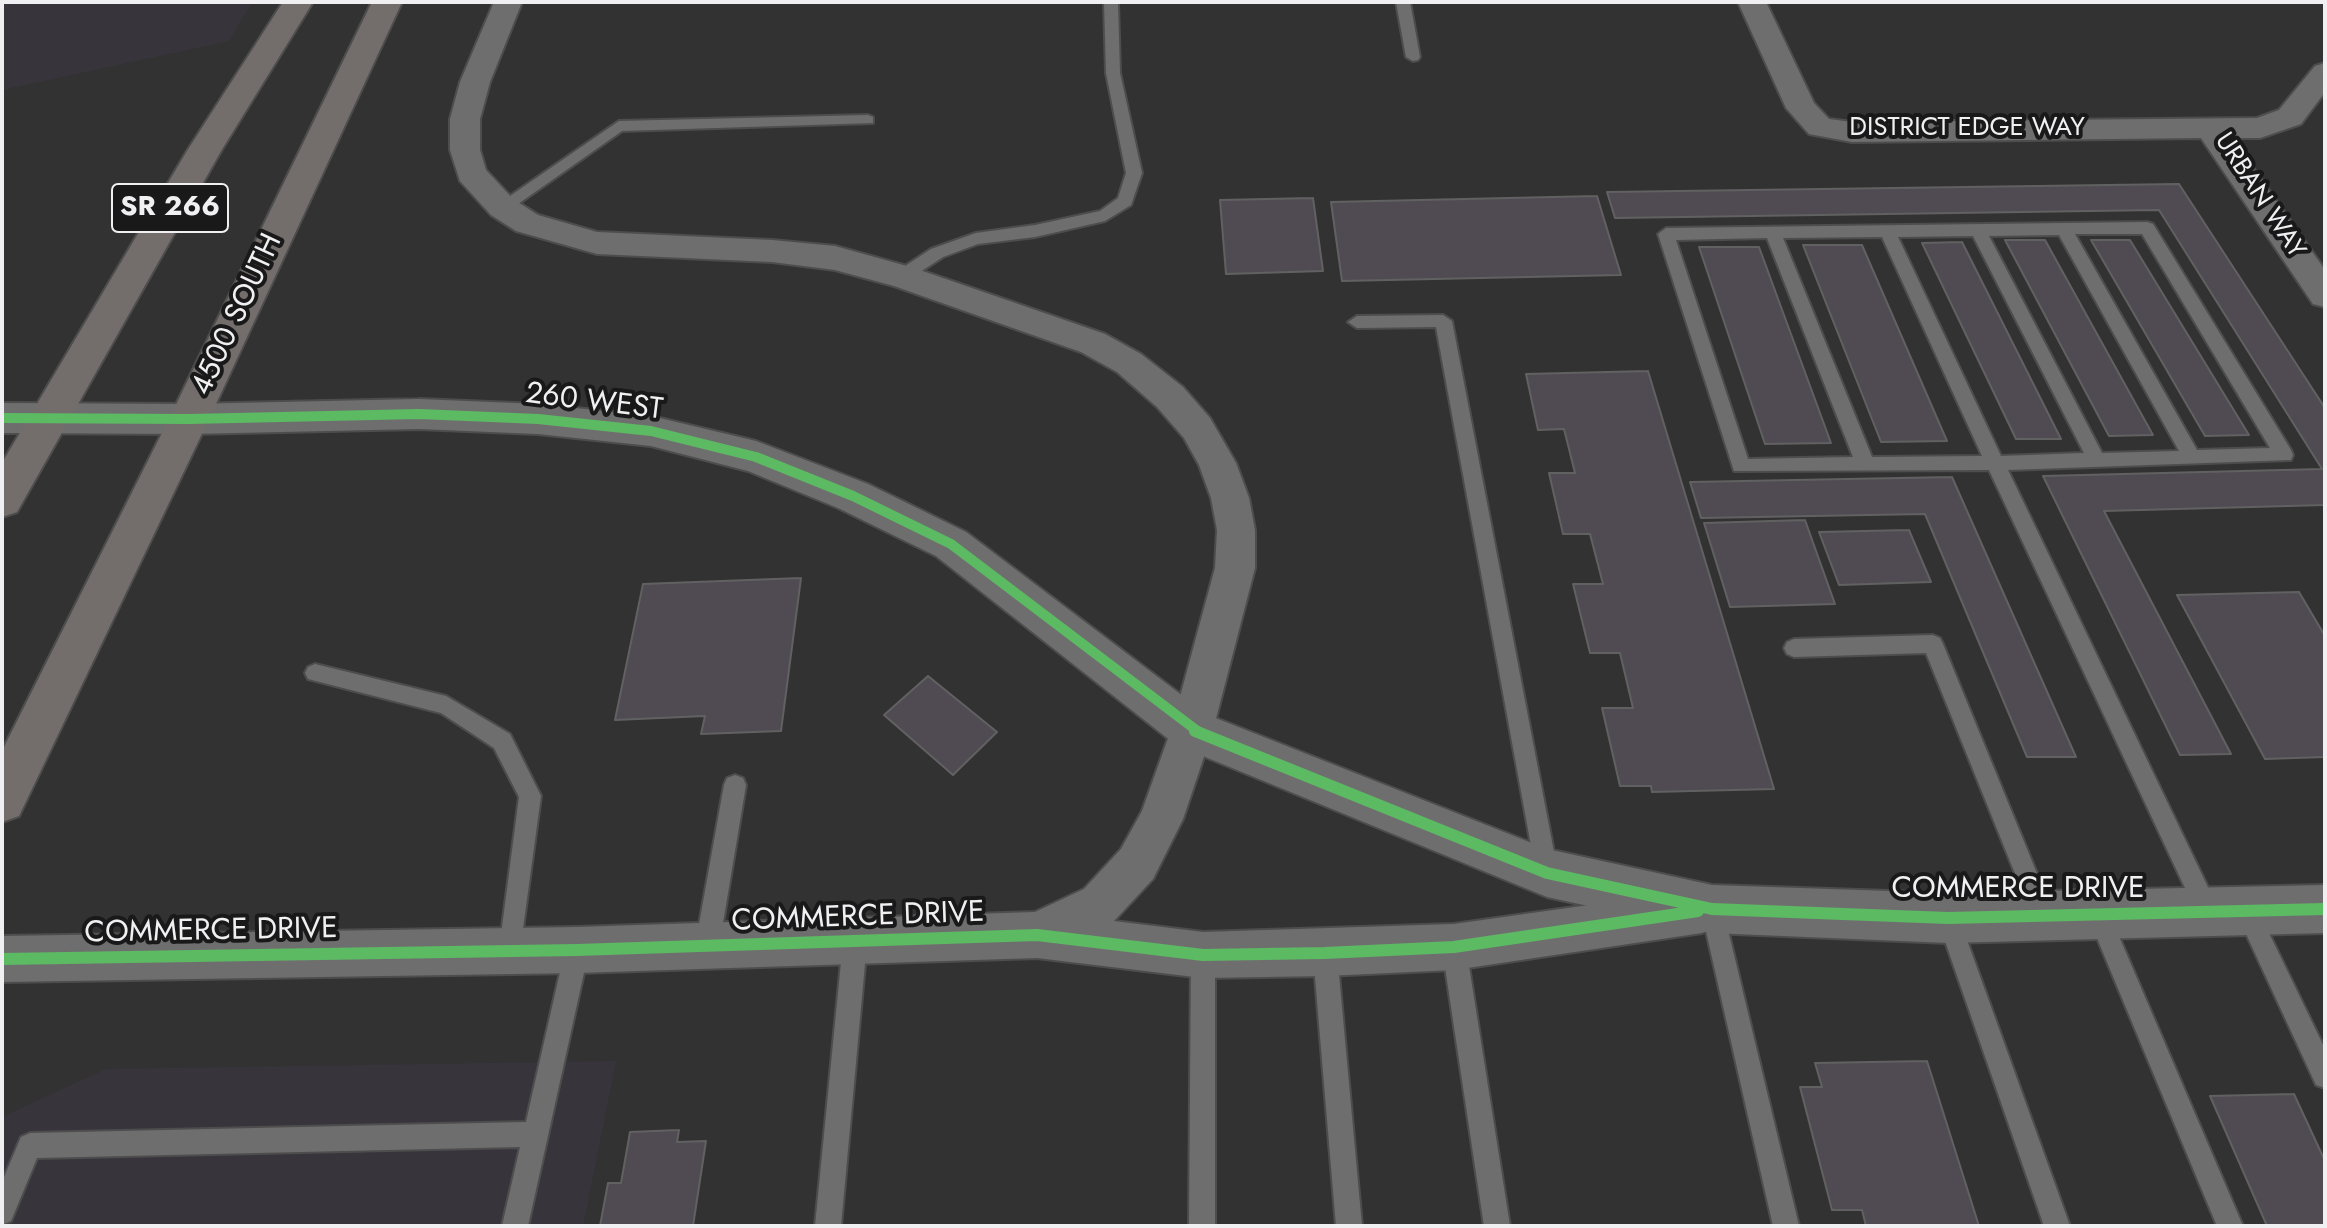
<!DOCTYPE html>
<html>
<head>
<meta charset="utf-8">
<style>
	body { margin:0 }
	#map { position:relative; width:2327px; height:1228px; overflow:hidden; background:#323232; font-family:Jost,sans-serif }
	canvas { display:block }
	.frame { position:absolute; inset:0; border:4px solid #f0eff1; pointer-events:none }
</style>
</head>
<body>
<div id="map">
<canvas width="2327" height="1228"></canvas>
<div class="frame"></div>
</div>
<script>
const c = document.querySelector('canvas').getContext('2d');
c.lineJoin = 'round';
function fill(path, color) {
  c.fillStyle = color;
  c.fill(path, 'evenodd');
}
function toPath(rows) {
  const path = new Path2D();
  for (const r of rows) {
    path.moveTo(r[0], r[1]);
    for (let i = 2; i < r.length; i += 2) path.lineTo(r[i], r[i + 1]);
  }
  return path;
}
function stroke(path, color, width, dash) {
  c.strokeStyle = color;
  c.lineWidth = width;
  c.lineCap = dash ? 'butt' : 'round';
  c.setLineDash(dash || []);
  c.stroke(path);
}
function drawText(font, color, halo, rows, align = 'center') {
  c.font = font + ' Jost,sans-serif';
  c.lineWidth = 8;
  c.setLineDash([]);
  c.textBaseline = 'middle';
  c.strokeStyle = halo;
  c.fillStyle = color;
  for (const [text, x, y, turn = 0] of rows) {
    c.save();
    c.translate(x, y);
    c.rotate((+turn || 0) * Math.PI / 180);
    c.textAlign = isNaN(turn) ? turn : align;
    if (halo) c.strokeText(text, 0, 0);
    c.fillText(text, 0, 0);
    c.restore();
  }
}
fill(toPath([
	[2,2,252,2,229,41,2,90],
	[616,1061,583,1226,2,1226,2,1117,106,1069]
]), '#38343b');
const building = toPath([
	[2179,184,2325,408,2325,505,2104,511,2231,754,2180,755,2043,476,2322,469,2159,210,1615,218,1607,192,2179,184],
	[1597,196,1621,275,1342,281,1331,202,1597,196],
	[1313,198,1323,271,1226,274,1220,200,1313,198],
	[2005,240,2045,240,2153,435,2109,436,2005,240],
	[2091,240,2130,240,2249,435,2205,436,2091,240],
	[1962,242,2061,439,2016,439,1922,243,1962,242],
	[1803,245,1862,245,1947,441,1881,442,1803,245],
	[1699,247,1759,247,1831,443,1765,444,1699,247],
	[1648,371,1774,789,1652,792,1651,786,1620,786,1602,708,1633,708,1620,653,1590,653,1573,584,1603,584,1590,534,1563,534,1549,473,1575,473,1564,429,1538,430,1526,374,1648,371],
	[1952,477,2076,757,2027,757,1925,514,1701,518,1690,482,1952,477],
	[1805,520,1835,604,1730,607,1704,523,1805,520],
	[1909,530,1931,582,1839,585,1819,532,1909,530],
	[801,578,781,731,701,734,705,716,615,720,643,584,801,578],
	[2299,592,2325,636,2325,757,2265,759,2177,595,2299,592],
	[928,676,997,732,953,775,884,715,928,676],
	[1927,1061,1979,1226,1866,1226,1862,1210,1832,1210,1800,1087,1822,1087,1815,1063,1927,1061],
	[2294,1094,2325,1161,2325,1226,2267,1226,2210,1096,2294,1094],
	[679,1130,677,1142,706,1141,693,1226,600,1226,608,1183,621,1183,630,1132,679,1130]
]);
fill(building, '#504b52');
stroke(building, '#616161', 2);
const service = toPath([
	[1104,2,1118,2,1120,73,1142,173,1131,205,1105,221,1035,237,978,244,943,257,908,280,896,280,894,276,896,272,931,249,976,233,1035,225,1100,211,1118,198,1126,173,1106,73,1104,2],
	[1396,2,1410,2,1420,57,1418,60,1413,61,1406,57,1396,2],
	[868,115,873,117,873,123,622,131,508,211,496,211,494,207,619,121,868,115],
	[2147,222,2153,224,2291,450,2293,455,2291,460,2008,470,2216,904,2219,912,2216,920,2208,923,2200,920,1989,470,1734,471,1658,234,1666,228,2147,222],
	[2075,234,2142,234,2270,448,2197,450,2075,234],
	[2059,235,2179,451,2102,453,1989,236,2059,235],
	[1973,236,2084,453,2001,456,1898,237,1973,236],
	[1882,237,1982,456,1872,457,1783,238,1882,237],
	[1767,238,1853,457,1748,459,1676,240,1767,238],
	[1443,315,1452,321,1558,873,1555,881,1547,884,1539,881,1536,873,1436,327,1357,328,1348,322,1357,316,1443,315],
	[1933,635,1940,638,1943,644,2054,915,2051,923,2043,926,2035,923,1926,653,1794,657,1787,654,1784,648,1787,642,1794,639,1933,635],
	[315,664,446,696,510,734,541,796,519,958,511,961,503,958,499,950,519,797,494,748,441,713,308,679,305,673,308,667,315,664],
	[735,775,743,778,746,785,719,947,715,955,707,958,699,955,695,947,724,785,727,778,735,775],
	[1712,898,1720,901,1723,909,1799,1226,1773,1226,1701,909,1704,901,1712,898],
	[2246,899,2254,902,2325,1049,2325,1088,2316,1085,2235,910,2238,902,2246,899],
	[2098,903,2106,906,2243,1226,2217,1226,2087,914,2090,906,2098,903],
	[1948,907,1956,910,1959,918,2070,1226,2044,1226,1937,918,1940,910,1948,907],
	[855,931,863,934,867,942,841,1226,815,1226,843,942,847,934,855,931],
	[1454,936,1462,939,1466,947,1510,1226,1484,1226,1442,947,1446,939,1454,936],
	[577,939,585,942,589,950,528,1226,502,1226,520,1147,37,1158,11,1221,2,1225,2,1182,21,1137,30,1133,526,1122,565,950,569,942,577,939],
	[1325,941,1333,945,1337,953,1362,1226,1336,1226,1313,953,1317,945,1325,941],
	[1203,943,1211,947,1215,955,1215,1226,1189,1226,1191,955,1195,947,1203,943]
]);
const minor = toPath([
	[494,2,522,2,490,82,480,119,480,150,486,170,513,199,538,215,597,232,772,240,835,246,914,268,1105,334,1141,354,1183,387,1210,418,1236,463,1249,498,1255,530,1255,568,1213,730,1183,819,1153,879,1114,921,1203,932,1454,924,1702,889,1718,895,1725,911,1718,927,1702,933,1454,970,1325,976,1203,978,1037,958,577,973,2,982,2,936,577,927,1035,912,1084,889,1121,849,1142,811,1171,730,1215,568,1217,530,1211,498,1199,465,1184,438,1157,407,1117,372,1081,352,894,286,835,270,772,262,597,254,516,231,491,215,460,181,450,150,450,119,460,82,494,2],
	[1738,2,1766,2,1814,103,1829,119,1852,122,2257,118,2279,110,2315,66,2325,63,2325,92,2301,124,2260,138,2232,138,2325,270,2325,307,2313,304,2201,138,1852,142,1809,134,1786,108,1738,2]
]);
const tertiary = toPath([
	[419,399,538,404,651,416,756,441,868,484,966,532,1208,715,1547,849,1712,885,1948,893,2325,885,2325,933,1948,943,1712,933,1547,897,1176,745,936,556,838,508,748,471,651,446,538,434,419,429,189,434,2,433,2,403,189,404,419,399]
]);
const primary = toPath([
	[283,2,313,2,221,151,17,512,2,517,2,463,187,151,283,2],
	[372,2,402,2,209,419,19,816,2,822,2,751,169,419,372,2]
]);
stroke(service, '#4e4d4e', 4);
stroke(minor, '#4e4d4e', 4);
stroke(tertiary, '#4e4d4e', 4);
stroke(primary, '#4e4d4e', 4);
fill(service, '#6f6e6f');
fill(minor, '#6f6e6f');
fill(tertiary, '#6f6e6f');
fill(primary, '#736e6b');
stroke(toPath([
	[2,418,189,419,419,414,538,419,651,431,756,457,853,496,951,544,1200,733]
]), '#5cba63', 10);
stroke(toPath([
	[1195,731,1547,873,1712,909,1948,918,2325,909],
	[2,959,577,950,1037,935,1203,955,1325,953,1454,947,1698,911]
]), '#5cba63', 12);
drawText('26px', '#f0eff1', '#1a191a', [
	["DISTRICT EDGE WAY",1967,129],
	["URBAN WAY",2259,196,57]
]);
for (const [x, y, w] of [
	[170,208,116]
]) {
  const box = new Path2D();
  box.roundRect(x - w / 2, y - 24, w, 48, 6);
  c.fillStyle = '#1a191a';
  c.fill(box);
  stroke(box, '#f0eff1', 2);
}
drawText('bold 28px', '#f0eff1', null, [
	["SR 266",170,208]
]);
drawText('30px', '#f0eff1', '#1a191a', [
	["4500 SOUTH",238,315,-65],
	["260 WEST",594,403,7],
	["COMMERCE DRIVE",2018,890],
	["COMMERCE DRIVE",858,918,-2],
	["COMMERCE DRIVE",211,932,-1]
]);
</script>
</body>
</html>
